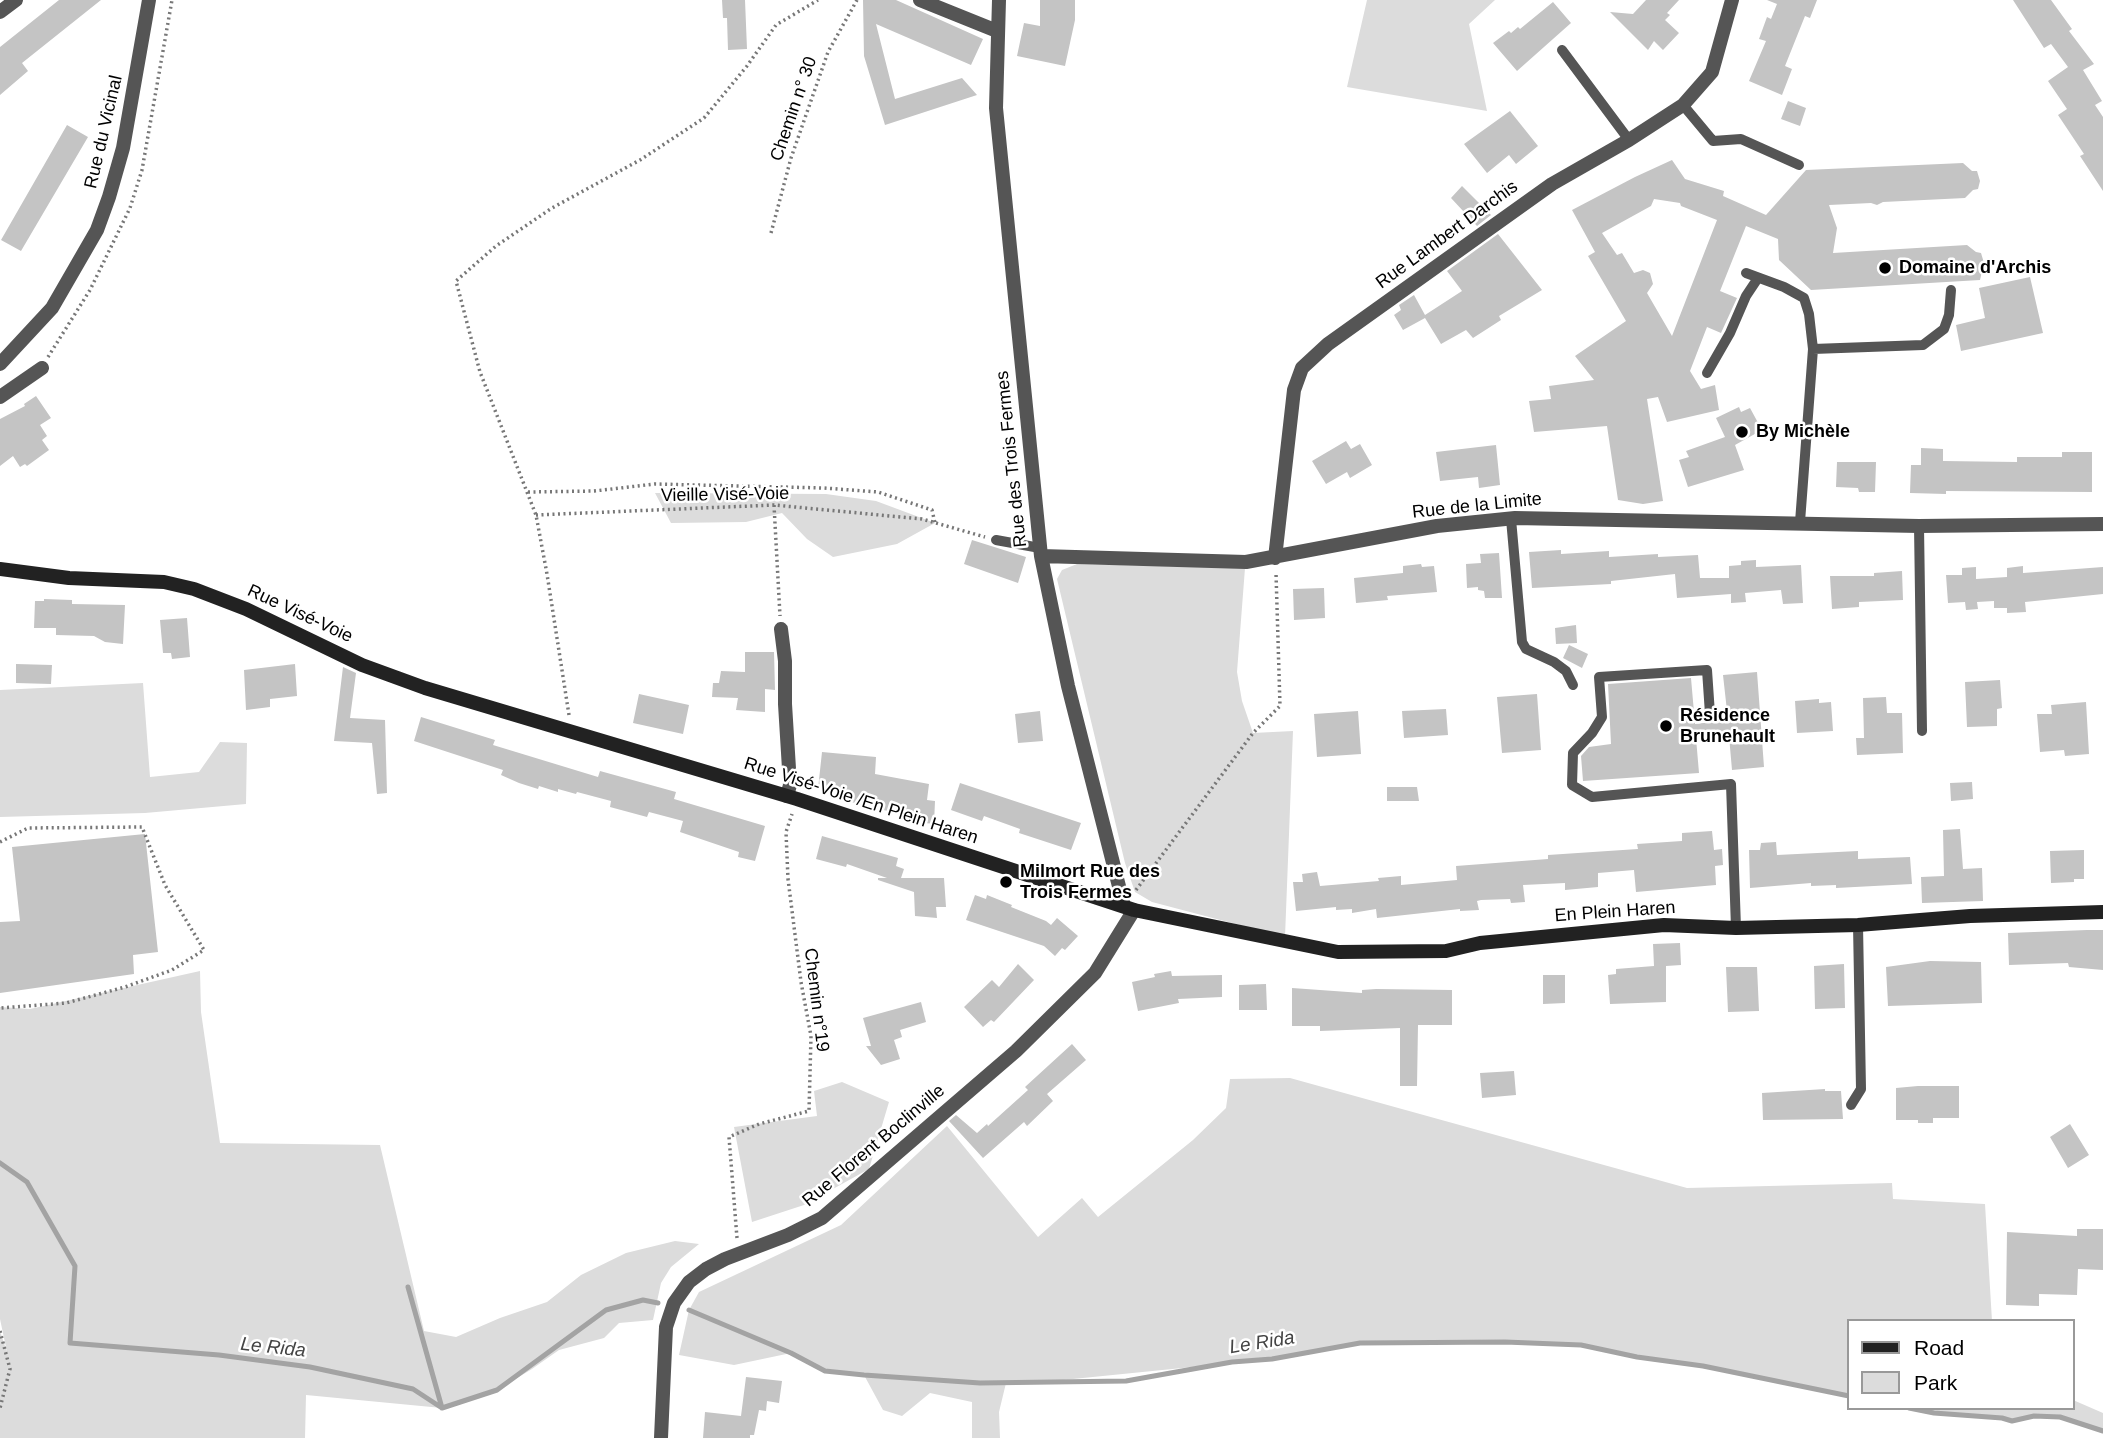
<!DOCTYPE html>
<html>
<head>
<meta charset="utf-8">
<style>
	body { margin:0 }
	#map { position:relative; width:2103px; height:1438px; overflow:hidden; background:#fff; font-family:Arial,sans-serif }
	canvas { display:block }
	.legend { position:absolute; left:1847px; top:1319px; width:228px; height:91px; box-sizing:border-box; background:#fff; border:2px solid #999; margin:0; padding:9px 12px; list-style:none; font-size:21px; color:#000 }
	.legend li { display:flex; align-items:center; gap:14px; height:35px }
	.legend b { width:35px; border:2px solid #999 }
</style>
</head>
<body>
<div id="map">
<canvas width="2103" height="1438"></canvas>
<ul class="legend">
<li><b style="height:9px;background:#222"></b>Road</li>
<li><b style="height:19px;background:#dcdcdc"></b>Park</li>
</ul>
</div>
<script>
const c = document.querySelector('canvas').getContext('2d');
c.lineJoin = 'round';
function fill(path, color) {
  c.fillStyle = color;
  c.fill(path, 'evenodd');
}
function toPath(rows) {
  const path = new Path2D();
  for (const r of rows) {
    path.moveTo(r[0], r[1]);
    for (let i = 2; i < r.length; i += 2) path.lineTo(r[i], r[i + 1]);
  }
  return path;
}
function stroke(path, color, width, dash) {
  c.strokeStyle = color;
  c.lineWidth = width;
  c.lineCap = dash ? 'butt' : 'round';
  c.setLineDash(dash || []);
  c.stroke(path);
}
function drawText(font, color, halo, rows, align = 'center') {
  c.font = font + ' Arial,sans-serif';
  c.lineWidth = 5;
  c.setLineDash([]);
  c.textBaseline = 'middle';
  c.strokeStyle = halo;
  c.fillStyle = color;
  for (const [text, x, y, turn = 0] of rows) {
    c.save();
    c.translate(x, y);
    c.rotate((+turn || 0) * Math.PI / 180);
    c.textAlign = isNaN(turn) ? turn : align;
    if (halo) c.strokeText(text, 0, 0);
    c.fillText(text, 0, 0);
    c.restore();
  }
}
fill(toPath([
	[1367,0,1495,0,1469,24,1487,111,1347,87],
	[655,493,826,494,876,501,935,523,897,544,833,557,807,539,782,513,746,522,671,523],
	[1077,564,1245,568,1237,672,1242,701,1253,733,1293,731,1285,937,1152,902,1135,892,1125,863,1057,579,1062,570],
	[143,683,150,777,199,772,220,742,247,743,246,804,145,813,0,817,0,690],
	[200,971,201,1012,220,1143,380,1145,424,1331,456,1337,500,1318,547,1302,581,1275,626,1253,675,1241,699,1244,671,1267,661,1283,653,1320,619,1323,604,1338,559,1350,532,1369,497,1390,442,1408,306,1395,305,1438,0,1438,0,1331,7,1352,0,1319,0,1007,30,1009],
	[1290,1078,1687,1188,1892,1183,1893,1199,1985,1204,1992,1321,1849,1321,1849,1396,1703,1366,1637,1357,1581,1345,1505,1342,1360,1343,1272,1359,1033,1383,1006,1383,999,1412,1000,1438,972,1438,972,1402,930,1393,902,1416,883,1410,864,1375,825,1371,791,1353,734,1365,679,1355,689,1310,699,1292,841,1225,947,1126,1038,1237,1082,1198,1098,1217,1193,1140,1226,1108,1230,1079],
	[842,1082,889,1102,869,1169,804,1205,752,1222,734,1127,817,1116,814,1091],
	[2073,1400,2103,1413,2103,1431,2060,1417,2034,1416,2017,1422,2002,1418,1934,1413,1909,1408,2073,1408]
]), '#dcdcdc');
stroke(toPath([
	[0,1163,27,1182,75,1266,70,1343,219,1355,310,1367,413,1389,442,1408,497,1390,606,1310,643,1300,658,1303],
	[408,1287,442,1408],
	[689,1310,791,1353,825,1371,864,1375,980,1383,1126,1381,1232,1362,1272,1359,1360,1343,1505,1342,1581,1345,1637,1357,1703,1366,1849,1396],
	[1909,1408,1934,1413,2002,1418,2012,1421,2034,1416,2060,1417,2103,1431]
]), '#a3a3a3', 5);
fill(toPath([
	[59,0,101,0,22,63,28,71,0,95,0,47],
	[722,0,745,0,747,49,728,50,727,18,723,18],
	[863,0,896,0,983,39,971,65,876,24,895,99,962,78,977,95,885,125,864,56],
	[1040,0,1075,0,1075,20,1065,66,1017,56,1024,23,1040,26],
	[1646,0,1679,0,1667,13,1670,15,1665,20,1679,33,1663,50,1654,41,1648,50,1610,12,1633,14],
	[1767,0,1817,0,1810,18,1805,16,1785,66,1792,69,1782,95,1749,81,1766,41,1759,39,1767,17,1771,19,1777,4],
	[2013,0,2051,0,2072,29,2069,31,2094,64,2083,70,2102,101,2095,105,2103,117,2103,191,2080,156,2084,154,2058,115,2067,109,2048,81,2068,67,2051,44,2044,48],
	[1553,2,1571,23,1517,71,1493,43,1509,31,1511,33,1518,27,1520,29],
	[1788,101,1806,108,1800,126,1781,119],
	[1510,111,1538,146,1516,164,1509,155,1487,173,1464,144],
	[67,125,88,137,21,251,1,240],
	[1672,160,1685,179,1724,191,1723,196,1766,215,1806,170,1963,163,1972,171,1977,171,1980,181,1978,189,1973,190,1965,198,1883,202,1877,205,1871,203,1829,205,1837,228,1833,253,1967,245,1976,252,1981,253,1984,263,1980,280,1811,290,1779,260,1778,239,1746,226,1720,291,1737,298,1721,333,1707,327,1690,371,1701,389,1715,385,1719,410,1667,422,1658,397,1647,399,1663,501,1643,504,1618,500,1607,426,1534,432,1529,401,1551,399,1549,386,1594,380,1575,356,1626,321,1588,256,1595,252,1572,210,1635,177],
	[1654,199,1680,203,1681,206,1717,220,1672,336,1647,293,1653,284,1650,273,1643,270,1634,273,1622,253,1617,255,1602,233,1651,206],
	[1462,186,1491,215,1477,226,1451,198],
	[1498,234,1542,290,1499,316,1501,320,1473,338,1466,330,1441,344,1425,318,1403,330,1394,315,1401,310,1399,305,1414,295,1425,315,1462,291,1447,271],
	[2030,277,2043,333,1961,351,1956,325,1985,318,1979,288],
	[36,396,51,418,40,425,47,436,42,440,49,450,27,466,25,464,20,467,13,456,0,466,0,419,25,406,24,404],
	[1739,407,1741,412,1750,408,1762,430,1735,445,1744,470,1688,487,1679,460,1689,457,1686,451,1725,437,1716,418],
	[1346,441,1351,449,1360,444,1372,465,1350,478,1347,472,1326,484,1312,461],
	[1496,445,1500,485,1479,488,1478,477,1440,481,1436,452],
	[1921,448,1943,449,1943,461,2017,462,2017,457,2062,457,2062,452,2092,452,2092,492,1946,491,1946,494,1910,493,1911,465,1921,465],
	[1837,462,1876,462,1875,492,1859,492,1858,488,1836,487],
	[972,540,1026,557,1018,583,964,564],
	[1561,550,1561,554,1609,551,1609,557,1658,554,1658,557,1698,555,1700,578,1729,578,1729,566,1741,565,1741,561,1756,560,1756,567,1801,565,1803,603,1783,604,1781,590,1745,593,1746,602,1731,603,1731,594,1677,598,1675,574,1611,581,1611,584,1532,588,1529,552],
	[1499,553,1502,598,1485,598,1484,591,1478,590,1478,587,1467,588,1466,564,1481,563,1480,554],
	[1421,564,1422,567,1434,566,1437,592,1387,596,1388,600,1356,603,1354,578,1403,573,1403,566],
	[2023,566,2023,573,2103,567,2103,594,2025,602,2026,612,2007,613,2007,608,1994,608,1994,601,1977,602,1978,609,1966,610,1965,602,1948,603,1946,575,1962,575,1962,568,1976,567,1976,579,2007,577,2007,568],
	[1902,571,1903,600,1859,602,1859,607,1832,609,1830,576,1874,576,1874,573],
	[1324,588,1325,618,1294,620,1293,589],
	[44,599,72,600,72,604,125,605,123,644,105,642,94,636,56,635,56,628,34,628,35,601,44,601],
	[187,618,190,657,172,659,171,653,163,653,160,620],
	[1576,625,1577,643,1556,644,1555,628],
	[1569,645,1588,654,1582,668,1563,658],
	[745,652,774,652,775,690,765,689,765,712,736,710,738,698,712,697,713,683,719,683,721,671,745,672],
	[16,664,52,665,51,684,16,683],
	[295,664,297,696,270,699,270,707,246,710,244,670],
	[343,667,356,673,350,718,385,720,387,793,377,794,372,743,334,741],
	[1757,672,1764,767,1732,770,1729,736,1696,738,1699,773,1583,781,1581,756,1589,747,1611,744,1608,684,1691,678,1695,724,1728,720,1723,675],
	[2000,680,2002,708,1997,709,1997,726,1967,727,1965,682],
	[639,694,689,705,683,734,633,723],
	[1537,694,1541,750,1502,753,1497,697],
	[1886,697,1887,713,1902,713,1903,753,1857,755,1856,738,1864,738,1863,698],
	[1819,699,1819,703,1831,702,1833,731,1797,733,1795,701],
	[2086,702,2089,754,2065,756,2064,750,2040,752,2037,714,2052,714,2051,705],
	[1446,709,1448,735,1404,738,1402,711],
	[1040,711,1043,741,1018,743,1015,714],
	[1358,711,1361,754,1317,757,1314,714],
	[421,717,495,740,493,745,598,777,600,771,676,792,674,799,765,826,755,861,738,857,739,852,680,832,683,821,649,812,647,817,610,807,611,801,577,792,576,794,558,789,558,792,539,786,538,789,519,783,501,775,503,770,414,741],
	[822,752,876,757,875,774,929,784,927,800,935,801,934,824,916,822,903,818,904,815,847,801,848,792,818,789],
	[1972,782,1973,799,1951,801,1950,783],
	[960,783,1081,823,1071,850,1019,833,1020,829,984,816,982,821,951,810],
	[1387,787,1417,787,1419,801,1387,801],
	[1960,829,1963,869,1982,868,1983,901,1922,903,1921,877,1944,876,1943,830],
	[1712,831,1714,850,1722,849,1723,865,1715,866,1716,885,1636,892,1634,870,1598,873,1598,887,1565,890,1565,883,1523,885,1525,902,1511,903,1510,899,1481,900,1477,901,1479,910,1460,911,1460,909,1377,918,1376,909,1352,913,1352,909,1336,910,1336,907,1296,911,1293,882,1303,882,1302,874,1317,872,1320,886,1379,881,1378,878,1401,876,1401,885,1457,880,1456,866,1548,859,1548,855,1638,849,1637,844,1682,841,1682,833],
	[145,834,158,952,133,955,134,974,0,993,0,922,20,921,12,847],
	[822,836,898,858,896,866,904,869,901,878,944,878,946,907,936,907,937,918,915,916,914,892,878,880,878,878,887,878,847,864,846,867,816,859],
	[1776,842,1777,855,1858,851,1858,859,1910,857,1912,884,1836,888,1836,885,1811,886,1811,883,1750,888,1749,850,1760,850,1761,843],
	[2084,850,2084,879,2074,879,2074,882,2051,883,2050,851],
	[975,895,986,899,987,895,1012,905,1011,907,1046,921,1051,925,1057,918,1078,936,1065,950,1062,948,1055,956,1044,946,966,920],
	[2087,930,2103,930,2103,970,2069,967,2068,963,2009,965,2008,933],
	[1680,943,1681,965,1666,966,1666,1002,1610,1004,1608,975,1616,974,1616,969,1654,966,1653,944],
	[1930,961,1981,962,1982,1003,1888,1006,1886,967],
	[1018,964,1034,980,994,1022,991,1020,983,1027,964,1007,992,980,999,987],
	[1844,964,1845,1008,1815,1009,1814,966],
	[1726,967,1757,967,1759,1011,1728,1012],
	[1171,971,1172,976,1222,975,1222,997,1178,999,1179,1003,1138,1011,1132,982,1155,977,1154,974],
	[1543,975,1565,975,1565,1003,1543,1004],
	[1266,984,1267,1010,1239,1010,1239,985],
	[1292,988,1362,993,1362,990,1376,989,1452,990,1452,1025,1418,1025,1417,1086,1400,1086,1400,1028,1320,1031,1320,1026,1292,1026],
	[921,1002,926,1022,900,1030,902,1037,894,1040,900,1059,881,1065,866,1046,871,1046,863,1018],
	[1072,1044,1086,1060,1047,1094,1053,1101,1027,1126,1024,1122,983,1158,949,1121,956,1115,977,1133,987,1124,988,1126,1028,1090,1025,1087],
	[1514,1071,1516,1095,1482,1098,1480,1073],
	[1918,1086,1959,1086,1959,1118,1933,1118,1933,1123,1918,1123,1918,1120,1896,1120,1896,1088],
	[1825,1089,1825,1091,1841,1091,1843,1119,1763,1120,1762,1093],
	[2070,1124,2089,1155,2068,1168,2050,1137],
	[2077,1229,2103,1229,2103,1270,2078,1269,2077,1295,2039,1294,2039,1306,2006,1305,2007,1232,2077,1236],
	[746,1377,782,1381,779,1403,767,1401,766,1411,759,1410,754,1435,750,1435,750,1438,703,1438,705,1412,741,1416]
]), '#c4c4c4');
stroke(toPath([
	[771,233,791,158,828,52,857,0],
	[48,357,90,290,130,208,142,170,172,0],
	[528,492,594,491,655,484,824,488,878,492,932,510,935,523],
	[774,505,780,616],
	[536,515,774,505,922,519,985,537],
	[569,715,547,574,536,515,480,372,456,281,496,246,552,208,640,160,704,118,747,66,776,25,818,0],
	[0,842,28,828,142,827,165,885,204,950,172,970,125,987,66,1003,0,1008],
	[1136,890,1253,733,1280,706,1276,573],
	[737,1238,729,1137,759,1124,809,1111,811,1036,801,982,788,879,786,832,792,814],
	[0,1331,10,1369,0,1408]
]), '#777', 3.5, [2, 3.5]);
stroke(toPath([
	[1562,50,1629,140],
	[1683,105,1713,141,1741,139,1799,165],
	[1746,273,1784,287,1804,298,1809,314,1813,349,1800,522],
	[1813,349,1923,345,1944,329,1949,315,1951,290],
	[1707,373,1730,333,1746,296,1758,278],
	[1511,519,1522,642,1526,649,1554,662,1566,671,1573,685],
	[1919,526,1922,731],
	[996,540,1040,548],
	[1710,714,1707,670,1599,677,1602,717,1592,733,1573,753,1572,785,1592,797,1731,784,1736,928],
	[1851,1105,1861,1089,1858,925]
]), '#555', 10);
stroke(toPath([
	[920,0,997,31],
	[999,0,996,108,1041,556,1068,686,1124,906],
	[0,12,16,0],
	[0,364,52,308,97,230,109,197,123,148,149,0],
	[0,397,42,368],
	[1041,556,1246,562,1437,526,1515,518,1919,526,2103,524],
	[1275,558,1294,390,1302,368,1328,344,1552,184,1629,140,1683,105,1712,72,1732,0],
	[781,629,785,661,785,704,790,785,787,796],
	[661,1438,666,1327,674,1303,689,1282,706,1269,725,1259,788,1235,822,1218,1016,1051,1095,973,1134,910]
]), '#555', 14);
stroke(toPath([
	[0,569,69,578,164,582,194,589,246,609,362,665,425,688,797,799,1134,910,1338,952,1446,951,1480,943,1664,925,1736,928,1858,925,1970,916,2103,912]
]), '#222', 14);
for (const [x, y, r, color] of [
	[1885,268,7,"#000"],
	[1742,432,7,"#000"],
	[1666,726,7,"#000"],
	[1006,882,7,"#000"]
]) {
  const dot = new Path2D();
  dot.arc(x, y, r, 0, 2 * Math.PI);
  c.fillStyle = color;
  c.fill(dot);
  stroke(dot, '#fff', 2.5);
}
drawText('18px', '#000', '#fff', [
	["Chemin n° 30",794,109,-71],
	["Rue du Vicinal",104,132,-77],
	["Rue Lambert Darchis",1447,235,-36],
	["Rue des Trois Fermes",1012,459,-96],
	["Vieille Visé-Voie",725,495,-1],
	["Rue de la Limite",1477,506,-6],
	["Rue Visé-Voie",300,614,25],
	["Rue Visé-Voie /En Plein Haren",861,801,18],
	["En Plein Haren",1615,912,-4],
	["Chemin n°19",816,1000,83],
	["Rue Florent Boclinville",874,1146,-40]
]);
drawText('bold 18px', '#000', '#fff', [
	["Domaine d'Archis",1899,268],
	["By Michèle",1756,432],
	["Résidence",1680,716],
	["Brunehault",1680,737],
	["Milmort Rue des",1020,872],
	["Trois Fermes",1020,893]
], 'left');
drawText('italic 19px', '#444', '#fff', [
	["Le Rida",1262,1343,-9],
	["Le Rida",273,1348,6]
]);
</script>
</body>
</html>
